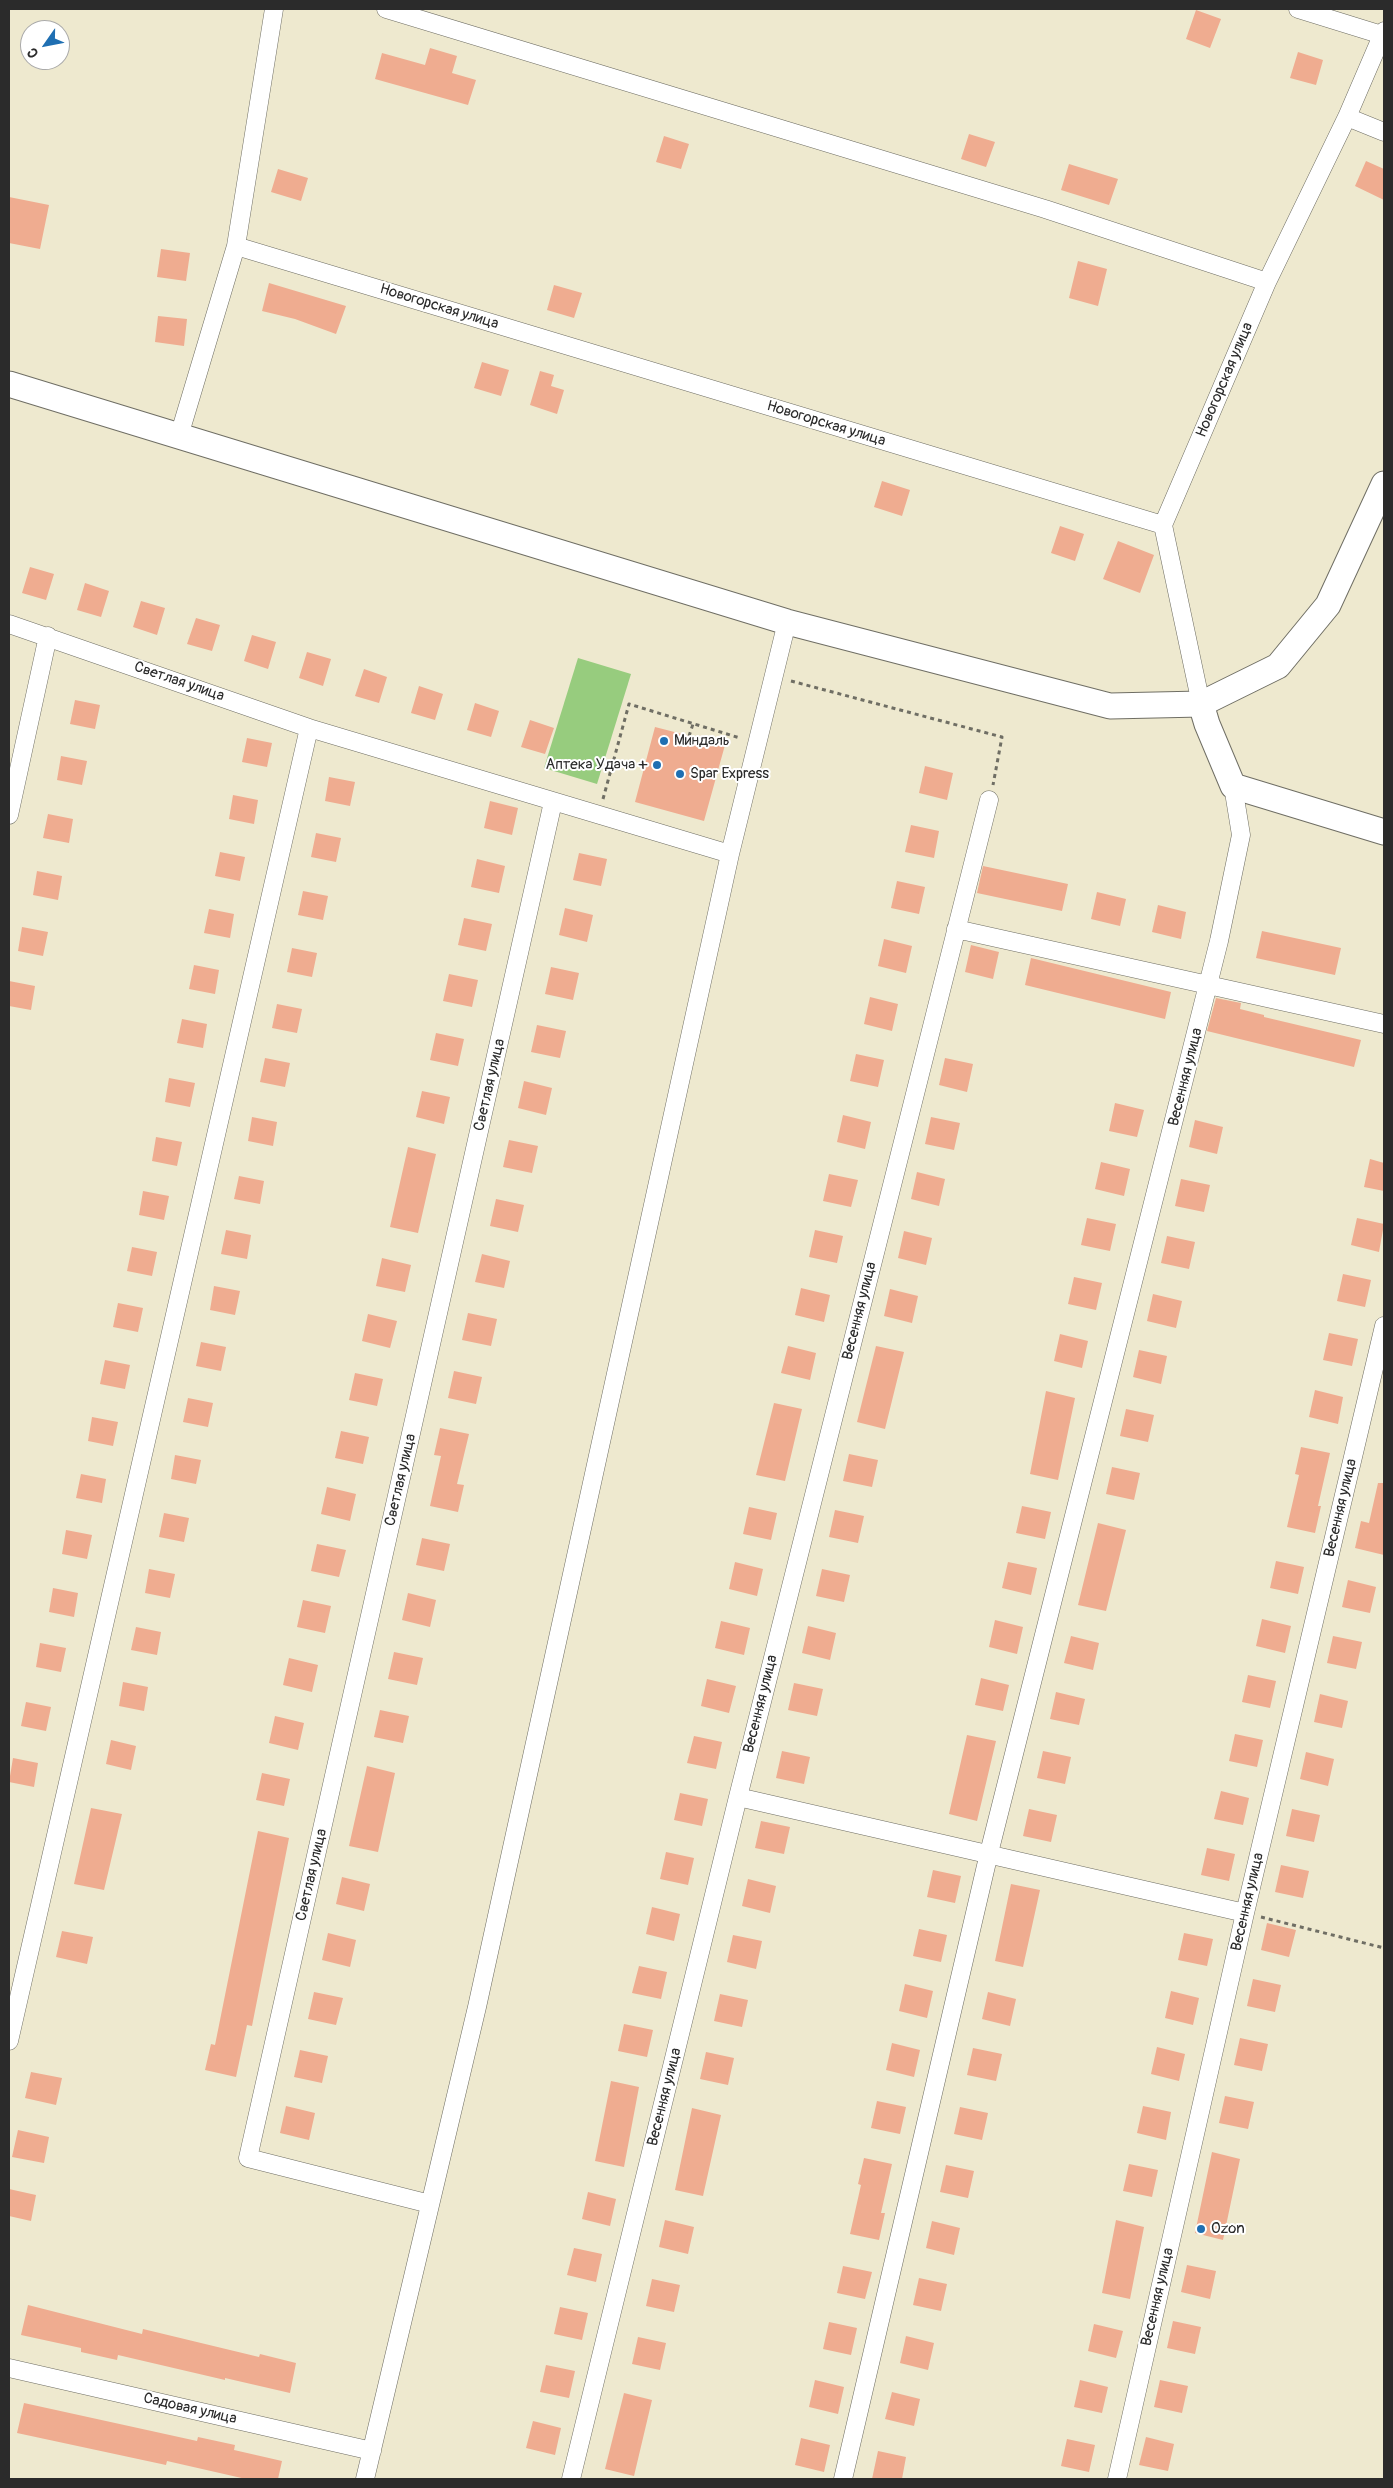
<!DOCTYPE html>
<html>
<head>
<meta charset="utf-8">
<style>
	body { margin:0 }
	#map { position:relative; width:1393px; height:2488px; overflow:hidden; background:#eee9cf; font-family:Pangolin,sans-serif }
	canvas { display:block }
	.frame { position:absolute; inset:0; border:10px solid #2b2b2b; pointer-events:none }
	.north { position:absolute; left:20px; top:20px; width:50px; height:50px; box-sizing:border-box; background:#fff; border:1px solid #aaa; border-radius:50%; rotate:237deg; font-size:14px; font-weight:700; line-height:20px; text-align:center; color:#2b2b2b }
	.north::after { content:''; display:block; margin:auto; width:18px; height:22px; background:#1f6fb2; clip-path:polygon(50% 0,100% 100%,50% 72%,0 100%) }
</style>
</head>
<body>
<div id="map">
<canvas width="1393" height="2488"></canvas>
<div class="frame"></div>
<div class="north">С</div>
</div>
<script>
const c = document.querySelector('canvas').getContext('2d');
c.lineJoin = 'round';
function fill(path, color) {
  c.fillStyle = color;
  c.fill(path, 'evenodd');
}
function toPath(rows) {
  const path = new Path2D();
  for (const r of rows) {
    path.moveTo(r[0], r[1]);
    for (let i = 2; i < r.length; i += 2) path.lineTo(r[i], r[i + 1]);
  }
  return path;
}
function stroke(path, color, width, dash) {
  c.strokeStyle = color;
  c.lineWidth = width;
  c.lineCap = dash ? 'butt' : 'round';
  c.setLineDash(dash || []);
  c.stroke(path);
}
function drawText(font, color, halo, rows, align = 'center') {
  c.font = font + ' Pangolin,sans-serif';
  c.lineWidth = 4;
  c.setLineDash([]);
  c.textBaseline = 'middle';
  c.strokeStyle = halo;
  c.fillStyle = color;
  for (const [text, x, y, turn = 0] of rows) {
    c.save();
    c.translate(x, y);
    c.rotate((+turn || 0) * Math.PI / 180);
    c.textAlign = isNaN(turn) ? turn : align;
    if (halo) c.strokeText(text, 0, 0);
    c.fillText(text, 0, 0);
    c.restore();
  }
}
fill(toPath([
	[578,658,631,674,597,784,544,768]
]), '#97cc7e');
fill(toPath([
	[1196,10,1221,19,1210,48,1186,39],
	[430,48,457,56,452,73,476,80,468,105,375,79,382,53,425,65],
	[1298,52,1323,60,1316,85,1290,78],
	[969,134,995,142,986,167,961,159],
	[664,136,689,144,681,169,656,162],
	[1366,161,1384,169,1384,200,1355,186],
	[1069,164,1118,179,1109,205,1061,190],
	[278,169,308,178,301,201,271,192],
	[9,197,49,205,40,249,9,243],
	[161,249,190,253,186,281,157,277],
	[1078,261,1107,269,1098,306,1069,298],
	[269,283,346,306,336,334,295,319,262,311],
	[554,285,582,293,574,318,547,310],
	[158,316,187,319,184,346,155,342],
	[482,362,509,370,501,396,474,388],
	[540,371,554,375,551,386,564,390,557,414,530,405],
	[882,481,910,490,902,516,874,507],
	[1060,526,1084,534,1075,561,1051,553],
	[1118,541,1154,555,1140,593,1103,579],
	[30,567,54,574,46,600,22,593],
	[85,583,109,591,101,617,77,610],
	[141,601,165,608,157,635,133,627],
	[196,618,220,625,212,651,187,644],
	[252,635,276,642,268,669,244,661],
	[307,652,331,659,323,686,299,678],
	[364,669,387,677,379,703,355,696],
	[419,686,443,694,435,720,411,713],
	[75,700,100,705,95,729,70,724],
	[475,703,499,711,491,737,467,730],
	[530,720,554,728,545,754,521,747],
	[655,727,725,745,704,821,635,802],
	[247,738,272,743,267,767,242,762],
	[61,756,87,761,82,785,57,780],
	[925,766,953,773,947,800,919,793],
	[329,777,355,782,350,806,325,801],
	[233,795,258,800,254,824,229,819],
	[490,801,518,808,512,835,484,828],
	[48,814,73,819,69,843,43,838],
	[911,825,939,831,934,858,905,852],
	[316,833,341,838,336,862,311,857],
	[220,852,245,857,240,881,215,876],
	[579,853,607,859,601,886,573,880],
	[477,859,505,866,499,893,471,887],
	[983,866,1068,884,1062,911,977,893],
	[37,871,62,876,58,900,33,895],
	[897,881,925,887,919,914,891,908],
	[303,891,328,896,323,920,298,915],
	[1097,892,1126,899,1120,926,1091,919],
	[1158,905,1186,912,1181,939,1152,932],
	[565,908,593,915,587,942,559,935],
	[209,909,234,914,230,938,204,933],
	[464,918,492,924,486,951,458,945],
	[22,927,48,932,43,956,18,951],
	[1262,931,1341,948,1335,975,1256,958],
	[884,939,912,946,906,973,878,966],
	[971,945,999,952,993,979,965,972],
	[292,948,317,953,312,977,287,972],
	[1031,958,1171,992,1165,1019,1025,985],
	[194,965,219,970,215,994,189,989],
	[551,967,579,973,573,1000,545,994],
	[449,974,478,980,472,1007,443,1001],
	[9,981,35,986,31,1010,9,1006],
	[870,997,898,1004,892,1031,864,1024],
	[1216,998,1241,1003,1240,1009,1264,1015,1264,1017,1361,1040,1354,1067,1207,1031],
	[277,1004,302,1009,297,1033,272,1028],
	[182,1019,207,1024,203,1048,177,1043],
	[537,1025,566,1031,560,1058,531,1052],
	[436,1033,464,1039,458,1066,430,1060],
	[856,1054,884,1060,878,1087,850,1081],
	[265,1058,290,1063,285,1087,260,1082],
	[945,1058,973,1064,967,1092,939,1085],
	[169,1078,195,1083,190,1107,165,1102],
	[524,1081,552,1088,546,1115,518,1108],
	[422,1091,450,1097,444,1124,416,1117],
	[1115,1103,1144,1110,1137,1137,1109,1131],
	[843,1115,871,1122,865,1149,837,1142],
	[252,1117,277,1122,273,1146,248,1141],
	[931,1117,960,1123,954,1150,925,1144],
	[1195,1120,1223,1127,1217,1154,1189,1147],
	[156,1137,182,1142,177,1166,152,1161],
	[509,1140,538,1146,532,1173,503,1167],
	[408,1147,436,1154,418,1233,390,1227],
	[1370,1159,1384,1163,1384,1191,1364,1187],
	[1101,1162,1130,1169,1124,1196,1095,1189],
	[917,1172,945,1179,939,1206,911,1199],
	[829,1174,858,1180,851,1207,823,1201],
	[239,1176,264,1181,260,1204,234,1199],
	[1181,1179,1210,1185,1204,1212,1175,1206],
	[143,1191,169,1196,164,1220,139,1215],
	[496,1199,524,1205,518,1232,490,1226],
	[1087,1218,1116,1224,1110,1251,1081,1245],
	[1357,1218,1384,1224,1379,1252,1351,1245],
	[226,1230,251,1235,247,1259,221,1254],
	[815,1230,843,1236,837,1263,809,1257],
	[904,1231,932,1238,926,1265,898,1258],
	[1167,1236,1195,1242,1189,1269,1161,1263],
	[132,1247,157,1252,152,1276,127,1271],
	[482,1254,510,1261,504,1288,475,1282],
	[382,1258,411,1265,405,1292,376,1286],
	[1343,1274,1371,1280,1365,1307,1337,1301],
	[1074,1277,1102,1283,1096,1310,1068,1304],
	[214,1286,240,1291,235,1315,210,1310],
	[801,1288,830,1295,824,1322,795,1315],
	[890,1289,918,1296,912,1323,884,1316],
	[1153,1294,1182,1301,1176,1328,1147,1321],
	[118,1303,143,1308,138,1332,113,1327],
	[468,1313,497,1319,491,1346,462,1340],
	[368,1314,397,1321,390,1348,362,1341],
	[1329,1333,1358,1339,1352,1366,1323,1360],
	[1060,1334,1088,1341,1082,1368,1054,1361],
	[201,1342,226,1347,221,1371,196,1366],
	[788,1346,816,1353,810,1380,781,1373],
	[876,1346,904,1352,885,1429,857,1422],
	[1139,1350,1167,1356,1161,1384,1133,1377],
	[105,1360,130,1365,125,1389,100,1384],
	[454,1371,482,1377,476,1404,448,1398],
	[355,1373,383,1379,377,1406,349,1400],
	[1315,1390,1343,1397,1338,1424,1309,1417],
	[1046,1391,1075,1398,1058,1480,1030,1474],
	[188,1398,213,1403,208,1427,183,1422],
	[774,1403,802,1409,785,1481,756,1475],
	[1126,1409,1154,1415,1148,1442,1120,1436],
	[92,1417,118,1422,113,1446,88,1441],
	[440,1428,469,1434,457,1484,464,1485,458,1512,430,1506,441,1456,434,1455],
	[341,1431,369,1437,363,1464,335,1458],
	[1301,1447,1330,1453,1318,1506,1321,1506,1315,1533,1287,1527,1299,1475,1295,1474],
	[849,1454,878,1460,872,1487,843,1481],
	[175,1455,201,1460,196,1484,171,1479],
	[1112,1467,1140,1473,1134,1500,1106,1494],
	[81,1474,106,1479,102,1503,76,1498],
	[1378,1483,1384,1483,1384,1555,1355,1548,1361,1521,1369,1523],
	[327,1487,356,1494,350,1521,321,1514],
	[1022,1506,1051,1512,1045,1539,1016,1533],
	[749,1507,777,1513,771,1540,743,1534],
	[835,1510,864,1516,858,1543,829,1537],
	[164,1513,189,1518,184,1542,159,1537],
	[1098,1523,1126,1530,1106,1611,1078,1605],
	[66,1530,92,1535,87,1559,62,1554],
	[422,1538,450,1544,444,1571,416,1565],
	[317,1544,346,1550,339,1577,311,1571],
	[1276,1561,1304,1567,1298,1594,1270,1588],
	[735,1562,763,1569,757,1596,729,1589],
	[1008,1562,1037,1568,1031,1595,1002,1588],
	[149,1569,175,1574,170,1598,145,1593],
	[822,1569,850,1575,844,1602,816,1596],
	[1348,1580,1376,1587,1370,1613,1342,1607],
	[53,1588,78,1593,74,1617,49,1612],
	[408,1593,436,1600,430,1627,402,1620],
	[303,1600,331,1606,325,1633,297,1627],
	[1262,1619,1291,1626,1285,1653,1256,1646],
	[995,1620,1023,1627,1017,1654,989,1647],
	[721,1621,750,1628,744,1655,715,1648],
	[808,1626,836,1633,830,1660,802,1653],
	[136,1627,161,1632,157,1655,131,1650],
	[1071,1636,1099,1643,1093,1670,1064,1663],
	[1333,1636,1362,1642,1356,1669,1327,1663],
	[40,1643,66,1648,61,1672,36,1667],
	[394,1652,423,1658,417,1685,388,1679],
	[289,1658,318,1665,312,1692,283,1685],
	[1248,1675,1276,1681,1270,1708,1242,1702],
	[981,1678,1009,1685,1003,1711,975,1705],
	[707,1679,736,1686,729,1713,701,1706],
	[123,1682,148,1687,144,1711,119,1706],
	[794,1683,823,1689,817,1716,788,1710],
	[1056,1692,1085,1699,1079,1725,1050,1719],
	[1320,1694,1348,1701,1342,1728,1314,1722],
	[26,1702,51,1707,46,1731,21,1726],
	[380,1710,409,1716,403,1743,374,1737],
	[275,1716,304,1723,298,1750,269,1743],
	[1235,1734,1263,1740,1257,1767,1229,1761],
	[967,1735,996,1741,977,1821,949,1814],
	[694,1736,722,1742,716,1769,687,1763],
	[111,1740,136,1746,131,1770,106,1764],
	[782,1751,810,1757,804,1784,776,1778],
	[1043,1751,1071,1757,1065,1784,1037,1778],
	[1306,1752,1334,1759,1328,1786,1300,1779],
	[13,1758,38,1763,34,1787,9,1782],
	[367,1766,395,1773,378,1852,349,1846],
	[262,1773,290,1779,284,1806,256,1800],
	[1221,1791,1249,1798,1243,1825,1214,1819],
	[680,1793,708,1799,702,1826,674,1820],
	[91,1808,122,1814,104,1890,74,1884],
	[1029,1809,1057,1815,1051,1842,1023,1836],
	[1292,1809,1320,1815,1314,1842,1286,1836],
	[761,1821,790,1827,784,1854,755,1848],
	[258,1831,289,1838,252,2026,247,2025,236,2077,205,2070,211,2044,215,2045],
	[1207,1848,1235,1854,1229,1881,1201,1875],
	[666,1852,694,1858,688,1885,660,1879],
	[1281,1865,1309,1871,1303,1898,1275,1892],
	[933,1870,961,1876,955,1903,927,1897],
	[342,1877,370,1884,364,1911,336,1904],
	[748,1879,776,1886,770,1913,742,1906],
	[1011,1884,1040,1890,1023,1967,995,1961],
	[652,1907,680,1914,674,1941,646,1934],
	[1267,1923,1296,1930,1289,1957,1261,1950],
	[919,1929,947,1935,941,1962,913,1956],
	[62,1931,93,1937,87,1964,56,1957],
	[328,1933,356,1940,350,1967,322,1960],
	[1184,1933,1213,1939,1207,1966,1178,1960],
	[733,1935,762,1941,756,1969,727,1962],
	[639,1966,667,1972,661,1999,632,1993],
	[1253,1979,1281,1985,1275,2012,1247,2006],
	[905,1984,933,1991,927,2018,899,2011],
	[1171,1991,1199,1998,1193,2025,1165,2018],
	[314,1992,343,1998,336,2025,308,2019],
	[988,1992,1016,1999,1010,2026,982,2019],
	[720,1994,748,2000,742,2027,714,2021],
	[624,2024,653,2030,647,2057,618,2051],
	[1240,2038,1268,2044,1262,2071,1234,2065],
	[892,2043,920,2050,914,2077,886,2070],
	[1157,2047,1185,2054,1179,2081,1151,2074],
	[973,2048,1002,2054,996,2081,967,2075],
	[300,2050,328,2056,322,2083,294,2077],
	[706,2052,734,2058,728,2085,700,2079],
	[31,2072,62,2078,56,2105,25,2098],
	[611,2081,639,2087,624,2167,595,2161],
	[1225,2096,1254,2102,1248,2129,1219,2123],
	[877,2101,906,2107,900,2134,871,2128],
	[286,2106,315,2113,309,2140,280,2133],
	[1143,2106,1171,2112,1166,2140,1137,2133],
	[960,2107,988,2113,982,2140,954,2134],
	[692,2108,721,2115,703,2196,675,2190],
	[18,2130,49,2137,44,2163,12,2157],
	[1212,2152,1240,2159,1223,2240,1195,2233],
	[864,2158,892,2164,881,2213,885,2213,879,2240,850,2234,861,2185,858,2184],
	[1129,2164,1158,2170,1152,2197,1123,2191],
	[946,2165,974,2171,968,2198,940,2192],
	[9,2189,36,2195,31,2221,9,2216],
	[588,2192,616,2199,610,2226,582,2219],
	[665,2220,694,2227,688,2254,659,2247],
	[1116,2220,1144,2227,1130,2299,1102,2293],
	[932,2221,960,2228,954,2255,926,2248],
	[574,2248,602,2254,596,2282,567,2275],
	[1187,2265,1216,2271,1210,2299,1181,2292],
	[843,2266,872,2272,865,2299,837,2293],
	[919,2278,947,2284,941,2311,913,2305],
	[652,2279,680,2285,674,2312,646,2306],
	[28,2305,142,2334,143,2329,259,2357,260,2354,296,2363,290,2393,225,2378,225,2380,118,2355,117,2360,81,2352,81,2348,21,2335],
	[560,2307,588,2313,582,2340,554,2334],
	[1173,2321,1201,2327,1195,2354,1167,2348],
	[829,2322,857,2328,851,2355,823,2349],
	[1094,2324,1123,2331,1116,2358,1088,2351],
	[906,2336,934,2343,928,2370,900,2363],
	[638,2337,666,2343,660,2370,632,2364],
	[546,2365,575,2371,569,2398,540,2392],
	[815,2380,844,2387,838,2414,809,2407],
	[1080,2380,1108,2387,1102,2413,1074,2407],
	[1160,2380,1188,2386,1182,2413,1154,2407],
	[892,2392,920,2399,914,2426,885,2419],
	[624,2393,652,2400,634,2476,605,2469],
	[24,2403,197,2441,198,2437,235,2445,234,2450,282,2461,278,2479,246,2479,167,2461,166,2465,17,2433],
	[533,2421,561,2428,555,2455,526,2448],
	[1146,2437,1174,2444,1168,2471,1139,2465],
	[801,2438,830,2445,824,2472,795,2465],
	[1067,2439,1095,2445,1089,2472,1061,2466],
	[878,2451,906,2457,902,2479,872,2479]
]), '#efac90');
const street = toPath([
	[386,9,1045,209,1267,282],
	[1298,9,1382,35],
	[1347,117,1384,132],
	[236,246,1163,525],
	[179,436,236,246,274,9],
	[1163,525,1267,282,1347,117,1384,31],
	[1163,525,1201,704],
	[9,624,309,728,730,854],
	[9,815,48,636],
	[956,929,1384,1024],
	[738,1797,1245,1913],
	[9,2041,309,728],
	[430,2204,248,2158,553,802],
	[9,2368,372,2451],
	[365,2479,477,2007,730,854,787,622],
	[571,2479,738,1797,989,800],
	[843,2479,989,1853,1219,941,1241,835,1233,786],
	[1117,2479,1245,1913,1384,1326]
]);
const secondary = toPath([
	[9,384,787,622,1110,706,1201,704,1278,666,1328,605,1384,484],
	[1201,704,1207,724,1233,786,1384,832]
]);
stroke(street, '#6f6e64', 19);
stroke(secondary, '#6f6e64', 27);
stroke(toPath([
	[791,681,1002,737,993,785],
	[689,736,693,724],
	[603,799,629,704,740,738],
	[1261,1917,1384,1948]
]), '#6f6e64', 3, [4, 4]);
stroke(street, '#fff', 18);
stroke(secondary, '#fff', 25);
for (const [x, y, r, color] of [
	[664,741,5,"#1f6fb2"],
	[657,765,5,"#1f6fb2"],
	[680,774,5,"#1f6fb2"],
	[1201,2229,5,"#1f6fb2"]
]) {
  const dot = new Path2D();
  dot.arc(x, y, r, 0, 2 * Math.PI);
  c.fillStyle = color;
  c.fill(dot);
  stroke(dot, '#fff', 2);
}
drawText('15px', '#2b2b2b', '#fff', [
	["Новогорская улица",439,307,17],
	["Новогорская улица",1225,380,-67],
	["Новогорская улица",826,424,17],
	["Светлая улица",179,682,19],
	["Весенняя улица",1186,1077,-76],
	["Светлая улица",490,1085,-77],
	["Весенняя улица",860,1311,-76],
	["Светлая улица",401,1480,-77],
	["Весенняя улица",1341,1508,-77],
	["Весенняя улица",761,1704,-76],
	["Светлая улица",312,1875,-77],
	["Весенняя улица",1248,1902,-77],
	["Весенняя улица",665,2097,-76],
	["Весенняя улица",1158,2297,-77],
	["Садовая улица",190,2409,13]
]);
drawText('15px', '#2b2b2b', '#fff', [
	["Миндаль",674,741],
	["Аптека Удача +",647,765,"right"],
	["Spar Express",690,774],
	["Ozon",1211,2229]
], 'left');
</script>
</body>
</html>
